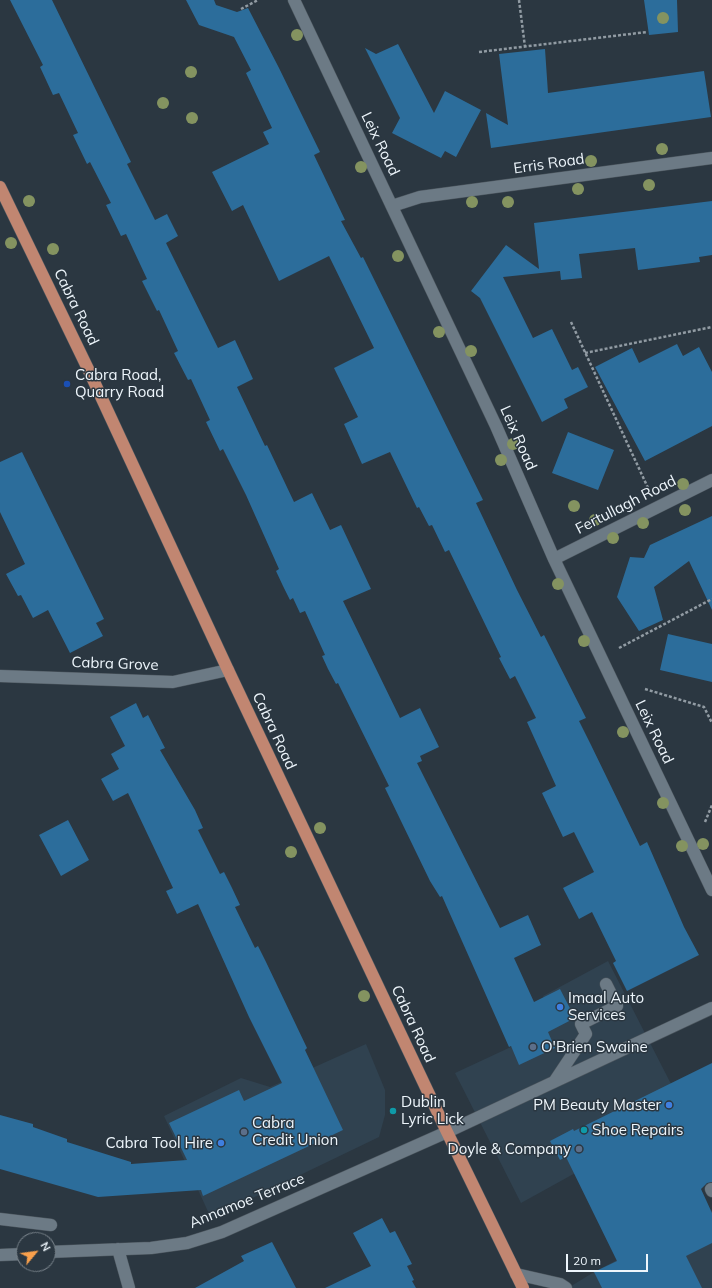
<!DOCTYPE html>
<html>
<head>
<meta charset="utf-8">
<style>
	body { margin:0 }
	#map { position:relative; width:712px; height:1288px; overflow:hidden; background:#2b3741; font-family:Mulish,sans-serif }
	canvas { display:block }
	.north { position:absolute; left:16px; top:1232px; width:40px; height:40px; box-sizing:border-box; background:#2b3741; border:1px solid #79838b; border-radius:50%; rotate:61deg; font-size:11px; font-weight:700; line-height:16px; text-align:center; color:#edf5fb }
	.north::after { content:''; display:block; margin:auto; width:14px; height:18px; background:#f9a04c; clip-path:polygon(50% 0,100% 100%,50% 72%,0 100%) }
	.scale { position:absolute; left:566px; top:1254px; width:82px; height:18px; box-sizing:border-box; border:2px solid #edf5fb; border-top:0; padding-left:5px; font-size:12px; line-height:14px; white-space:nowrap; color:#edf5fb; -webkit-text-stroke:3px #2b3741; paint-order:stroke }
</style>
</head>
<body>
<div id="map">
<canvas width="712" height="1288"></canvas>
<div class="north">N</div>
<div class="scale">20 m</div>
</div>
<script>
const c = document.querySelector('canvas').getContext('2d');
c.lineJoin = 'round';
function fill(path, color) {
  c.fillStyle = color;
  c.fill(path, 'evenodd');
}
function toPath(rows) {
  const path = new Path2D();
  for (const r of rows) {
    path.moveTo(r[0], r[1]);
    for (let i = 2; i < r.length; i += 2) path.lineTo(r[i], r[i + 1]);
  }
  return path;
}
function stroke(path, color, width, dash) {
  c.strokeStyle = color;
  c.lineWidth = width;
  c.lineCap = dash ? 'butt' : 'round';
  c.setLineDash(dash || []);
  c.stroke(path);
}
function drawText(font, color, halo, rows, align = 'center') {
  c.font = font + ' Mulish,sans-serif';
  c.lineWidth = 3;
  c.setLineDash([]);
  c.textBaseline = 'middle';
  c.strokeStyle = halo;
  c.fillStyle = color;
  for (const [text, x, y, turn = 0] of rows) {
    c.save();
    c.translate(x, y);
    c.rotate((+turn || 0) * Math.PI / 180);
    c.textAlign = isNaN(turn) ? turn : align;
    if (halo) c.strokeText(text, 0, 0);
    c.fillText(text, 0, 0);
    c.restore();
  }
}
fill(toPath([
	[608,961,689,1119,606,1156,521,1203,455,1073,556,1026,543,996],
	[366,1044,385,1090,385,1115,379,1137,211,1218,164,1116,241,1078,270,1087],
	[712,1210,712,1288,568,1288,594,1272]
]), '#304250');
fill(toPath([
	[10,0,52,0,131,162,127,164,155,220,167,214,178,236,166,243,218,348,235,340,253,379,237,387,265,446,267,445,294,502,312,493,330,530,341,525,371,589,343,601,400,718,420,708,439,747,420,756,422,761,417,763,500,928,528,915,541,945,514,958,534,1002,560,989,575,1018,548,1032,555,1048,519,1065,511,1046,509,1047,442,896,440,897,430,881,385,788,389,786,338,683,336,684,328,669,322,656,325,655,305,611,300,613,293,598,290,600,283,586,276,571,279,569,246,495,223,449,220,451,206,422,210,420,191,379,188,380,174,353,178,351,159,310,157,311,142,281,147,279,126,234,121,236,106,205,111,203,90,162,87,164,73,135,78,133,59,93,53,95,40,67,43,65],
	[186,0,214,0,216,5,237,12,248,8,279,68,320,152,314,155,345,220,341,221,361,258,363,257,483,500,476,503,517,590,541,637,544,635,586,718,579,721,591,745,640,846,647,842,684,927,699,955,627,991,613,963,616,961,592,912,579,919,563,888,594,872,574,832,563,837,542,793,556,786,527,722,536,718,515,676,510,679,499,658,501,657,449,550,445,552,432,525,429,526,419,507,417,508,390,452,362,464,344,424,358,417,334,368,374,348,329,256,279,281,243,205,232,211,212,172,269,144,263,132,272,128,246,73,251,70,234,37,199,25],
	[644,0,677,0,678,32,649,35],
	[398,44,434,113,445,91,481,110,456,157,445,151,441,158,392,133,400,118,365,48,376,54],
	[545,49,548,93,704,71,711,117,491,148,486,113,508,125,499,54],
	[712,201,712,255,699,257,700,262,638,270,635,248,579,254,582,278,561,280,560,271,503,277,533,338,552,329,572,370,578,367,588,387,564,399,568,408,542,422,480,298,471,291,506,245,539,269,534,223],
	[677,344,683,356,699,347,712,372,712,426,645,461,595,367,632,348,639,363],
	[568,432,614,450,598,490,552,473],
	[22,452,104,619,96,623,103,636,70,653,48,610,33,618,21,595,18,596,6,574,25,564,0,512,0,462],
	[712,516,712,610,689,561,654,587,663,620,639,631,617,597,630,557,644,558,650,545],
	[668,634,712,644,712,682,660,670],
	[136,703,143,718,148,715,165,748,160,750,195,810,203,828,198,830,220,874,224,872,232,888,240,905,235,907,255,948,258,946,266,962,307,1048,305,1050,343,1130,203,1196,201,1190,98,1197,0,1169,0,1115,33,1124,33,1127,67,1139,67,1142,131,1162,131,1164,187,1160,169,1123,239,1090,244,1101,282,1083,249,1017,198,904,177,914,166,891,173,888,128,793,113,801,101,779,119,769,111,754,125,746,110,717],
	[68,820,89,860,61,876,39,835],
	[712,1063,712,1182,707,1183,701,1189,712,1213,712,1243,686,1256,702,1288,602,1288,594,1272,617,1261,566,1157,560,1160,550,1141,573,1129,574,1131],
	[382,1218,390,1233,395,1231,412,1264,407,1266,414,1280,412,1281,416,1288,325,1288,371,1266,353,1233],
	[272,1242,296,1288,195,1288,244,1261,241,1256]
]), '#2c6d9b');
const minor = toPath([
	[294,0,496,426,554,559,712,890],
	[392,206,420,197,712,158],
	[554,559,712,480],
	[0,676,173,682,228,670],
	[554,1082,586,1034,581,1024,617,1006,606,984],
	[711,1189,712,1191],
	[0,1219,51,1225],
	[118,1249,129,1288],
	[48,1252,151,1248,187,1243,222,1232,447,1132,712,1008],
	[0,1255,24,1254],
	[516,1274,560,1284,566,1288]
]);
const major = toPath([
	[0,187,90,373,228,670,447,1132,523,1288]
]);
stroke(minor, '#4c565e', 13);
stroke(major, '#4c565e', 13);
stroke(toPath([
	[519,0,525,47],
	[241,9,258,0],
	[479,52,647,32],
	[571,322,649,490],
	[585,353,712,327],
	[619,648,712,599],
	[645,689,704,707,712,723],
	[705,822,712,805]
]), '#919ba3', 2.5, [3, 2]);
stroke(minor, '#6c7a85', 12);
stroke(major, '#c18671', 12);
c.fillStyle = '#849360';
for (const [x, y] of [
	[663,18],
	[297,35],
	[191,72],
	[163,103],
	[192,118],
	[662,149],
	[591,161],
	[361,167],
	[649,185],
	[578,189],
	[29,201],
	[472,202],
	[508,202],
	[11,243],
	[53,249],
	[398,256],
	[439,332],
	[471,351],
	[513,444],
	[501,460],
	[683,484],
	[574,506],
	[685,510],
	[595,520],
	[643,523],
	[613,538],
	[558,584],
	[584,641],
	[623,732],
	[663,803],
	[320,828],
	[703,844],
	[682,846],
	[291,852],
	[364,996]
]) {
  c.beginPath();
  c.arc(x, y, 6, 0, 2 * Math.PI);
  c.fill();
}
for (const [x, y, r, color] of [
	[67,384,4,"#1a4fb4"],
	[560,1007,4,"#3f7fe0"],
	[533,1047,4,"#5c6f8a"],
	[669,1105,4,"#3f7fe0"],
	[393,1111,4,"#0f9aa8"],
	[584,1130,4,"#0f9aa8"],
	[244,1132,4,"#5c6f8a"],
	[221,1143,4,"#3f7fe0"],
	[579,1149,4,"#5c6f8a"]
]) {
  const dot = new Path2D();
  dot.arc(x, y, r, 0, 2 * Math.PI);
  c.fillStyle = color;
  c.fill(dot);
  stroke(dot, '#2b3741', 1.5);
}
drawText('15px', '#edf5fb', '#2b3741', [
	["Leix Road",380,144,64],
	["Erris Road",549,164,-8],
	["Cabra Road",76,307,64],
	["Leix Road",518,438,66],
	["Fertullagh Road",626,505,-27],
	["Cabra Grove",115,664,2],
	["Cabra Road",274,731,65],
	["Leix Road",654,732,64],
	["Cabra Road",413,1024,65],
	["Annamoe Terrace",247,1201,-22]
]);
drawText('15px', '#edf5fb', '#2b3741', [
	["Cabra Road,",75,375],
	["Quarry Road",75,392],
	["Imaal Auto",568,998],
	["Services",568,1015],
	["O'Brien Swaine",541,1047],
	["Dublin",401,1102],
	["Lyric Lick",401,1119],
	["PM Beauty Master",661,1105,"right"],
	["Cabra",252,1123],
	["Credit Union",252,1140],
	["Shoe Repairs",592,1130],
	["Cabra Tool Hire",213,1143,"right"],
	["Doyle & Company",571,1149,"right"]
], 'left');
</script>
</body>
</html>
